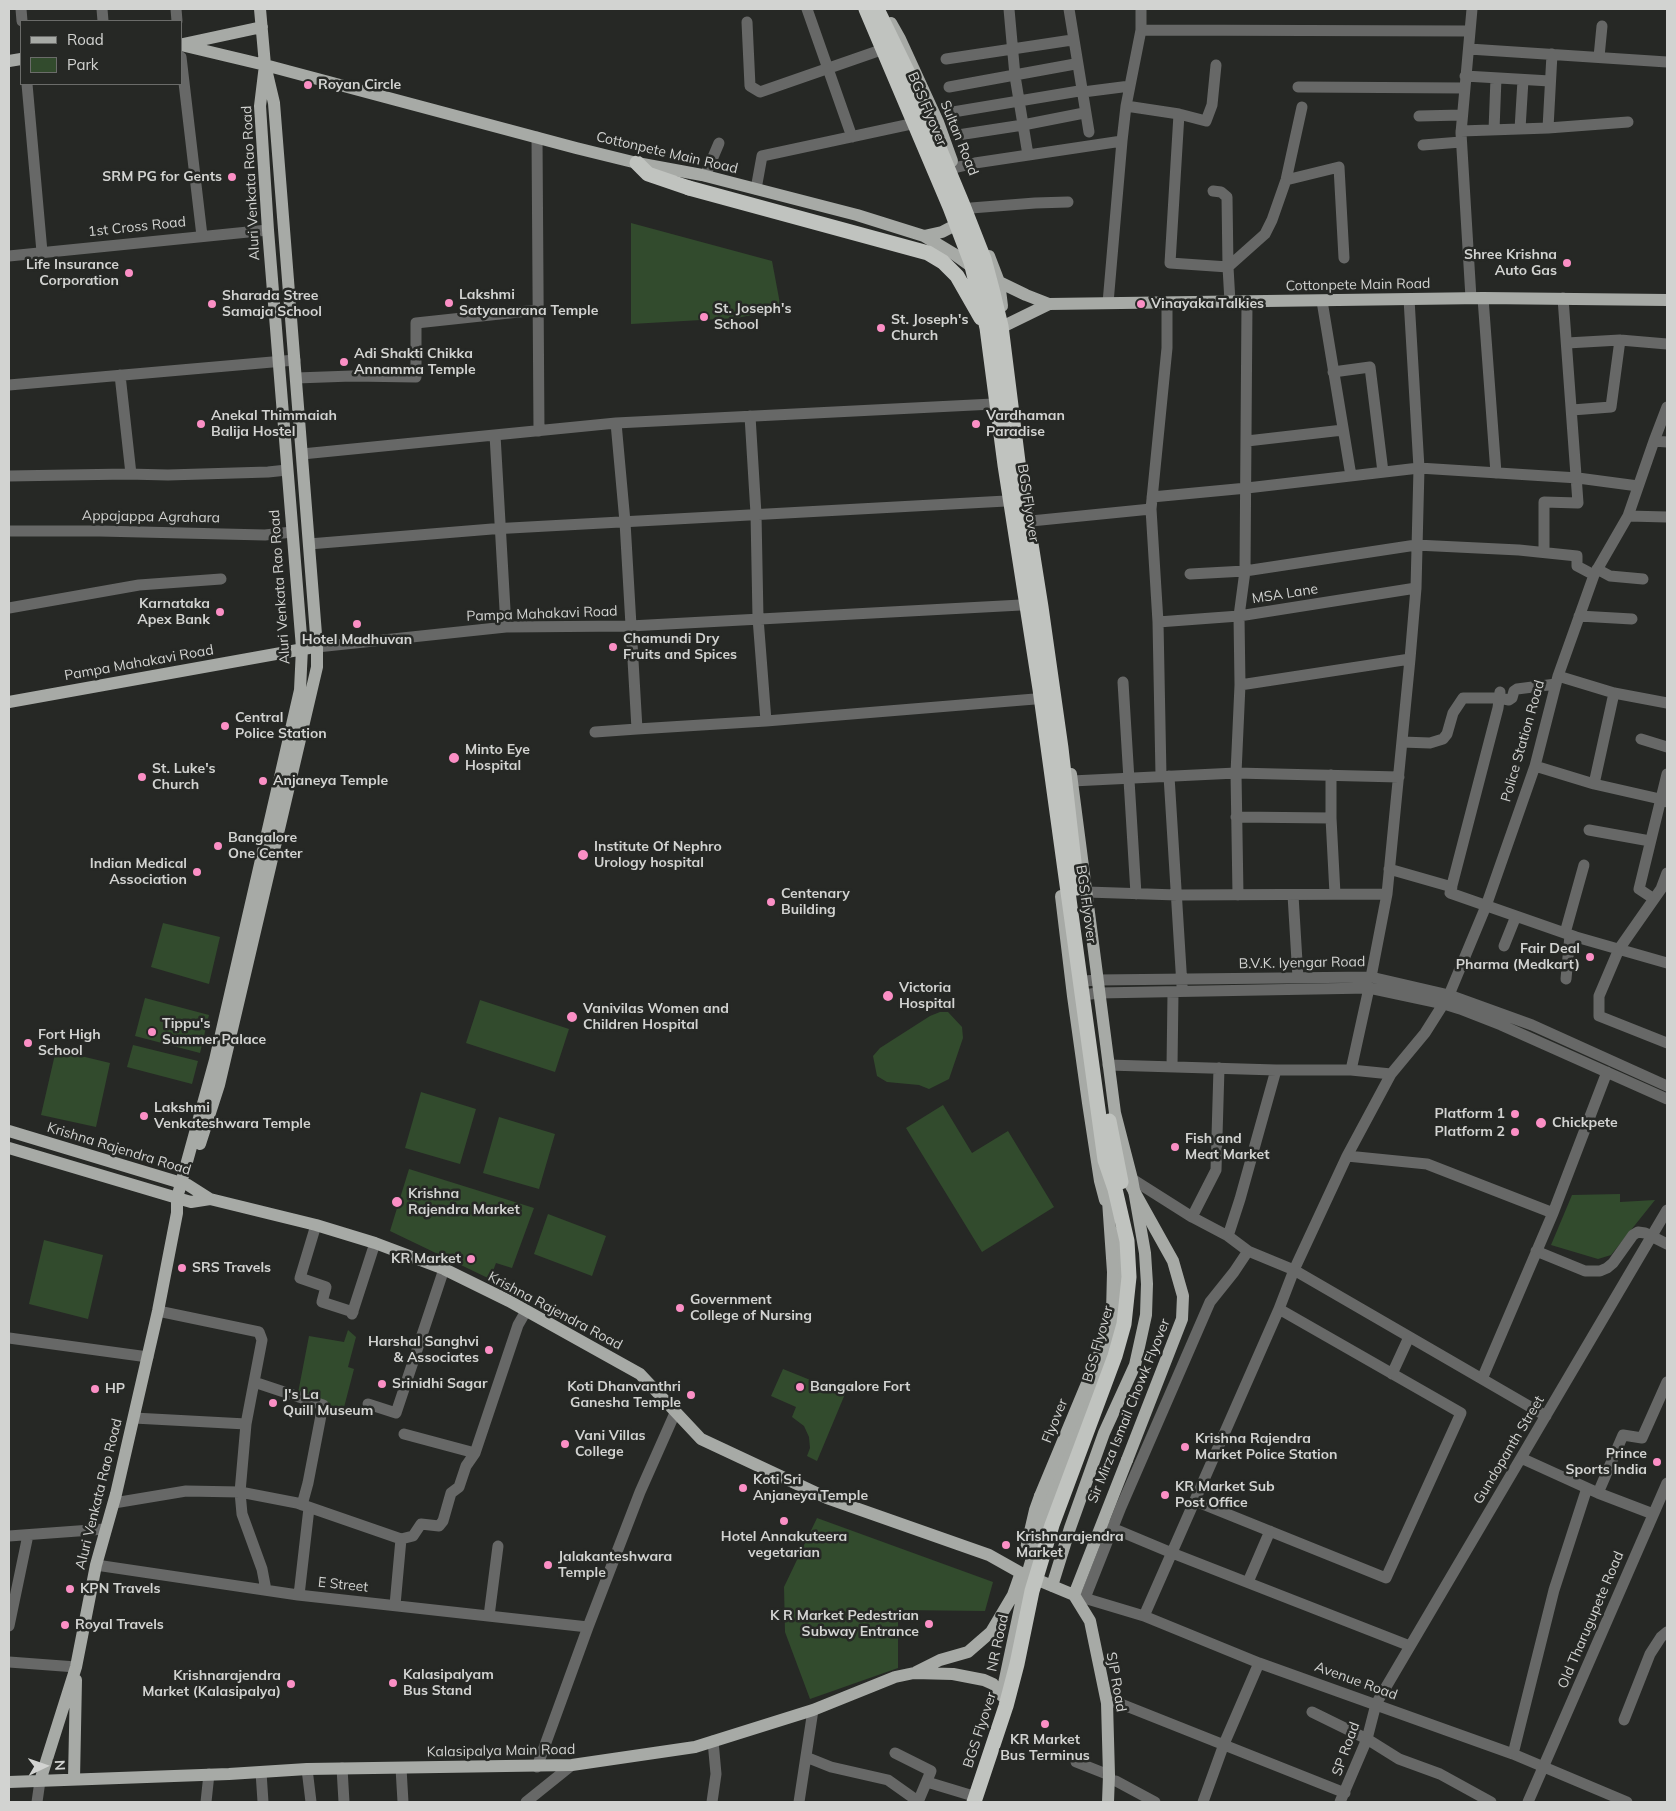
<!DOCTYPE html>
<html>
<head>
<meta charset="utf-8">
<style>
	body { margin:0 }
	#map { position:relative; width:1676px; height:1811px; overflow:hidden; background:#262825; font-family:Mulish,sans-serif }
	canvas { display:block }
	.frame { position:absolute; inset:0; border:10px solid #d2d3d1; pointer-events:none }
	.legend { position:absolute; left:20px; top:20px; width:162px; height:65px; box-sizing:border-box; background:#262825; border:1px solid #6b6c6a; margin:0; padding:6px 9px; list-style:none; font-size:15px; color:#d2d3d1 }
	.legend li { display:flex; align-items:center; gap:10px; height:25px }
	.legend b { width:25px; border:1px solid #6b6c6a }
	.north { position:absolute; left:20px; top:1741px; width:50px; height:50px; -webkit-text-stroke:4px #262825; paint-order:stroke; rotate:87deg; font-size:14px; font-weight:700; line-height:20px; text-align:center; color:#d2d3d1 }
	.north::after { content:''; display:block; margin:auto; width:18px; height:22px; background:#d2d3d1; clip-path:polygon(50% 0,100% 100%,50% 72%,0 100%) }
</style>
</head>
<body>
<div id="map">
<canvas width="1676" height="1811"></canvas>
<div class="frame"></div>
<ul class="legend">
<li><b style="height:6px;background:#a7aaa6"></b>Road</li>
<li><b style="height:14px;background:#324b2d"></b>Park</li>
</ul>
<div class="north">N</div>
</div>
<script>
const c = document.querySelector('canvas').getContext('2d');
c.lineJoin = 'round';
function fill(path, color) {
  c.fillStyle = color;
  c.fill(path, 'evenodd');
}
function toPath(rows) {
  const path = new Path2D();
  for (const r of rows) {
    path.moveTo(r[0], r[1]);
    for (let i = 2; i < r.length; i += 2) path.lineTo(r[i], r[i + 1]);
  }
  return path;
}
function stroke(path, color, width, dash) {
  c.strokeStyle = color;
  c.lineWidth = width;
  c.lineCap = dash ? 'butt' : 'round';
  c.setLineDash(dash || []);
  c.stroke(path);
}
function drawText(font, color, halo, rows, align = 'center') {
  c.font = font + ' Mulish,sans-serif';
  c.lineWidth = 5;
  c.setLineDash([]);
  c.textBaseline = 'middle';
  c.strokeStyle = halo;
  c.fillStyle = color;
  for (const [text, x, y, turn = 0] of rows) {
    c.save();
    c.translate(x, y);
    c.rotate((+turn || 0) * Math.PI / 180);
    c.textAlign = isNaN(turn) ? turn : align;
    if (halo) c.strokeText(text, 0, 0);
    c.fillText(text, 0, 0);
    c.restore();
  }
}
fill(toPath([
	[631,223,772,261,781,309,737,318,631,324],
	[163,923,220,937,209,984,151,967],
	[145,998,209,1015,200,1053,135,1036],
	[480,1000,569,1029,555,1072,466,1043],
	[940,1012,948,1012,962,1027,963,1038,949,1079,929,1089,919,1085,887,1082,877,1076,873,1056,880,1048,930,1016],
	[133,1045,198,1061,192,1084,127,1067],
	[56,1050,110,1063,96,1127,41,1115],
	[421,1092,476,1109,460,1164,405,1148],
	[943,1105,972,1153,1008,1131,1054,1207,982,1252,906,1128],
	[499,1117,555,1134,539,1189,483,1173],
	[409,1169,534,1208,512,1268,496,1263,490,1279,390,1231],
	[1620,1194,1620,1202,1655,1200,1611,1255,1598,1259,1551,1245,1572,1195],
	[548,1214,606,1236,592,1276,534,1254],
	[44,1240,103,1255,88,1319,29,1304],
	[348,1330,356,1337,348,1367,354,1369,342,1415,325,1411,298,1393,309,1336,344,1342],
	[783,1369,845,1394,817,1461,807,1456,810,1448,809,1437,804,1426,792,1417,796,1407,771,1396],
	[817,1518,993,1582,985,1611,898,1610,898,1668,810,1699,785,1632,784,1587]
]), '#324b2d');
stroke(toPath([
	[21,9,22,21],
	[102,9,103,21],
	[176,9,177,21],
	[807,9,852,137],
	[1009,9,1015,76,1028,155],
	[1069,9,1089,132],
	[747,22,750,86,760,92,878,51],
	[1141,30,1470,31],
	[1469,49,1667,62],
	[181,57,202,236],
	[1599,57,1602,26],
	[946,59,1072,40],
	[1465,76,1550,81],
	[27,84,42,252],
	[949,87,1075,64],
	[1298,87,1465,88],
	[1083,92,1130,86],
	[1126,106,1179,114,1206,121,1212,105,1216,65],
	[953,112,1079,91],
	[1179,114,1170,263,1228,267,1265,234,1272,220,1286,180,1302,107],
	[1419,116,1462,115],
	[1548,128,1552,54],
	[1520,129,1523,80],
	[1494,130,1496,78],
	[1461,131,1548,128,1628,122],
	[958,135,1023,125,1084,113],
	[537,137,539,431],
	[1423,145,1461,142],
	[954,168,975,163,1122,141],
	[705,176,719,143],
	[1286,180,1339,167,1344,258],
	[756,189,762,156,911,124],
	[1213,191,1221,192,1227,197,1228,267,1230,302],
	[971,208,1035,203,1068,202],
	[9,256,268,230],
	[1471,298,1461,133,1472,9],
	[1483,298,1496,473],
	[1322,301,1351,476],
	[1108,303,1122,141,1126,106,1141,30,1141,9],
	[1567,343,1620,340,1667,344],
	[1333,372,1370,367,1383,472],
	[120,375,131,474],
	[296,378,352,376,416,377,416,323,537,310],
	[9,385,295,360],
	[1572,410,1611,407,1620,340],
	[750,416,756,514,758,618,766,721],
	[616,423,625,522,637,729,766,721,1047,698],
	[495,435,506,627],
	[1247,441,1343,430],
	[1654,441,1667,442],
	[302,454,616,423,993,404],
	[9,476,127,474,168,475,268,472,287,470],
	[1152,497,1247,488,1419,468,1578,478,1638,486],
	[1628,516,1667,517],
	[1031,521,1151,509],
	[9,531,100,531,265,535,292,532],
	[309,544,492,529,1006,501],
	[1544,552,1544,502,1578,503,1563,298],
	[1597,569,1610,576,1643,579],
	[1190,574,1245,571,1416,545,1519,550,1577,556,1577,566,1594,575],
	[9,608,139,585,221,579],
	[1579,616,1632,619],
	[1158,622,1239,616,1416,588],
	[317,647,506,627,630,626,1021,605],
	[1558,676,1614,693,1667,703],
	[1123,682,1136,894],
	[1240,685,1410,659],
	[1500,692,1498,708,1450,893,1576,937,1667,963],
	[595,732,637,729],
	[1641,739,1667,747],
	[1402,742,1430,743,1443,739,1447,734,1453,713,1463,698,1499,698,1509,700,1512,698,1514,691,1517,689,1556,684],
	[1535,766,1594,784,1660,799,1667,802],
	[1331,775,1331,818,1335,894],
	[1161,776,1158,622,1151,509,1167,348,1167,303],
	[1169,776,1182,986],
	[1072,781,1236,773,1399,777],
	[1594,784,1614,693],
	[1236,817,1331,818],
	[1589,830,1650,841],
	[1389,869,1452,887],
	[1667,873,1661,889,1619,949,1599,996,1599,1016,1667,1043],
	[1087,892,1177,895,1387,894],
	[1238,895,1236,773,1240,685,1239,616,1245,571,1247,302],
	[1293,895,1298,978],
	[1654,899,1639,889,1667,774],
	[1565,933,1584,865],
	[1504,946,1516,916],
	[1371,977,1387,894,1410,659,1416,588,1419,468,1409,299],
	[1566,979,1570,935],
	[1072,982,1097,980,1371,977,1449,995,1532,1025,1667,1086],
	[1076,996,1098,993,1369,988,1444,1004,1460,1009,1501,1025,1667,1099],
	[1108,1065,1276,1070,1351,1070,1391,1074,1347,1156,1294,1270,1279,1309,1144,1616],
	[1172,1067,1173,993],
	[1351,1070,1369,988],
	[1391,1074,1425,1033,1449,995,1486,906,1535,766,1558,676,1594,575,1628,516,1654,441,1667,407],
	[1347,1156,1427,1164,1553,1213,1607,1072],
	[1132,1179,1192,1217,1228,1236,1248,1251,1294,1270,1546,1416],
	[1192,1217,1216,1170,1219,1068],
	[316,1225,300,1278,326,1287,322,1302,353,1312],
	[1228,1236,1240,1199,1276,1070],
	[1536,1251,1585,1271,1600,1271,1607,1268,1613,1263,1633,1235,1638,1232,1645,1233,1667,1244],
	[352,1314,375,1243],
	[9,1338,148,1357],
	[1392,1374,1409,1337],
	[1482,1379,1553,1213],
	[254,1382,323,1405,308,1483,302,1505],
	[368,1404,396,1413,444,1269],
	[134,1418,246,1424],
	[404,1434,475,1453],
	[1521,1458,1598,1493,1653,1514],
	[1598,1493,1623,1435,1642,1438,1667,1382],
	[1195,1501,1386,1578,1461,1413,1279,1309],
	[114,1503,186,1491,240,1492,246,1424,262,1340,259,1332,158,1311],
	[1105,1525,1172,1553,1410,1646],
	[9,1536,105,1529],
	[401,1539,413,1536,421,1524,439,1526,443,1521,451,1493,459,1487,466,1466,475,1453,518,1325,526,1311],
	[96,1565,298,1595,588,1627],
	[1248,1582,1270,1531],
	[266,1590,262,1569,242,1514,240,1492,297,1503,401,1539,395,1605],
	[299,1595,309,1508],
	[1074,1595,1144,1616,1259,1663,1513,1754,1627,1802],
	[1085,1598,1121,1507,1210,1302,1234,1272,1248,1251],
	[489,1616,498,1546],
	[9,1626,28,1535],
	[9,1662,76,1667],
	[1107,1703,1116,1702,1345,1793],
	[1312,1712,1367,1739,1399,1759,1440,1774,1491,1802],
	[1624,1720,1650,1654,1661,1637,1667,1632],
	[895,1753,931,1771,918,1802],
	[1513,1754,1554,1590,1587,1488],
	[806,1757,831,1767,888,1780,919,1802],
	[1076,1762,1109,1775],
	[537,1767,588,1627,640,1492,675,1413],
	[342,1768,344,1802],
	[401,1768,403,1802],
	[307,1769,311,1802],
	[261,1772,263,1802],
	[1109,1781,1116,1781,1155,1802],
	[927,1782,970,1795],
	[37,1802,40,1781],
	[206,1802,209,1774],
	[526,1802,572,1765],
	[712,1802,716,1774,713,1741],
	[799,1802,813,1710],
	[1203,1802,1224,1744,1259,1663],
	[1340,1802,1367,1739,1376,1704,1667,1210],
	[1528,1802,1667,1483]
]), '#676867', 11);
stroke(toPath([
	[891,23,900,39,938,122,952,161],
	[183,44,262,27],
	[181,45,265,65,576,148,637,163,702,175,857,215,924,236,954,254,975,269],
	[9,61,21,59],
	[924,236,942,232,965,220],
	[989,256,999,282,1002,306],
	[995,280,1026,295,1049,304,1483,298,1667,300],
	[1004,326,1049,304],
	[9,702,309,648],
	[1061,896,1073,996,1088,1103,1100,1181,1105,1200],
	[9,1131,188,1185,210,1199,316,1225,375,1243,444,1269,509,1301,640,1374,701,1439,827,1498,989,1555,1021,1573,1074,1595,1090,1621,1107,1703,1109,1775,1108,1802],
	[200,1144,219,1085,317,667,317,647,274,103,265,65,260,9],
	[9,1148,184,1200,191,1202,210,1199],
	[1025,1553,1035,1510,1040,1496],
	[1052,1586,1070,1528,1104,1433,1135,1365,1146,1315,1147,1284,1145,1253,1132,1179,1115,1113,1071,774],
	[1074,1595,1127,1460],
	[916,1672,940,1660,968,1652,991,1632,1013,1595,1019,1578],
	[1002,1693,1027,1575,1044,1517,1106,1355,1120,1310,1118,1248,1113,1232],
	[74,1779,76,1680],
	[40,1781,76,1667,96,1565,116,1494,158,1311,177,1213,177,1198,215,1060,300,690,302,648,268,230,260,106,265,65],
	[9,1782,229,1774,307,1769,572,1765,695,1747,813,1710,895,1677,914,1673,953,1674,984,1680,993,1684,1002,1696]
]), '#a7aaa6', 12);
stroke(toPath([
	[637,163,648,174,689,188]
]), '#c0c3bf', 15);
stroke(toPath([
	[1120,1166,1173,1261,1183,1296,1182,1319,1127,1460],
	[1040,1496,1100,1352,1112,1313,1113,1272,1106,1172]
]), '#a7aaa6', 12);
stroke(toPath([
	[866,9,950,207,971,262,987,328,1005,465,1040,689,1105,1160,1115,1189,1127,1241,1129,1277,1124,1324,1115,1356,1052,1525,1032,1591,1017,1664,1006,1706,974,1802],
	[877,9,907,71,962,203,984,259,992,289,1001,326,1018,462,1041,607,1061,748,1077,888],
	[689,188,928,253,943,262,957,276,981,318],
	[1109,1121,1121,1182]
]), '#c0c3bf', 15);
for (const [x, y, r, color] of [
	[308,85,5,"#fb8fc5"],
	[232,177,5,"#fb8fc5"],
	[1567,263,5,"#fb8fc5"],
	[129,273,5,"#fb8fc5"],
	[449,303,5,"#fb8fc5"],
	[212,304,5,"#fb8fc5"],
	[1141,304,5,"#fb8fc5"],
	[704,317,5,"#fb8fc5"],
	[881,328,5,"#fb8fc5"],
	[344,362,5,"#fb8fc5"],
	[201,424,5,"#fb8fc5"],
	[976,424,5,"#fb8fc5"],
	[220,612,5,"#fb8fc5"],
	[357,624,5,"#fb8fc5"],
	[613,647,5,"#fb8fc5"],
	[225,726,5,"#fb8fc5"],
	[454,758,6,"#fb8fc5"],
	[142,777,5,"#fb8fc5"],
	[263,781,5,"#fb8fc5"],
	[218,846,5,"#fb8fc5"],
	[583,855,6,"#fb8fc5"],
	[197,872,5,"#fb8fc5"],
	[771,902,5,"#fb8fc5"],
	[1590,957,5,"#fb8fc5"],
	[888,996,6,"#fb8fc5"],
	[572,1017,6,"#fb8fc5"],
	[152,1032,5,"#fb8fc5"],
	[28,1043,5,"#fb8fc5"],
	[1515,1114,5,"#fb8fc5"],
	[144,1116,5,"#fb8fc5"],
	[1541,1123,6,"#fb8fc5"],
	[1515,1132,5,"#fb8fc5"],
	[1175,1147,5,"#fb8fc5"],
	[397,1202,6,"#fb8fc5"],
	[471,1259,5,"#fb8fc5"],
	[182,1268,5,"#fb8fc5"],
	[680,1308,5,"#fb8fc5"],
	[489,1350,5,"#fb8fc5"],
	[382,1384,5,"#fb8fc5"],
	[800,1387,5,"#fb8fc5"],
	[95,1389,5,"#fb8fc5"],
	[691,1395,5,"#fb8fc5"],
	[273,1403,5,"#fb8fc5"],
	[565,1444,5,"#fb8fc5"],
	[1185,1447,5,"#fb8fc5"],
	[1657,1462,5,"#fb8fc5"],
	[743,1488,5,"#fb8fc5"],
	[1165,1495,5,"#fb8fc5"],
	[784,1521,5,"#fb8fc5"],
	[1006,1545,5,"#fb8fc5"],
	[548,1565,5,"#fb8fc5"],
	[70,1589,5,"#fb8fc5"],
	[929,1624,5,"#fb8fc5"],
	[65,1625,5,"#fb8fc5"],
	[393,1683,5,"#fb8fc5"],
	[291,1684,5,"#fb8fc5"],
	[1045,1724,5,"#fb8fc5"]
]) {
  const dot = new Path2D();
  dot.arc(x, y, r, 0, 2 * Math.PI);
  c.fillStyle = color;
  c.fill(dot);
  stroke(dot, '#262825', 2);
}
drawText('bold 14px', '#d2d3d1', '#262825', [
	["Royan Circle",318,85],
	["SRM PG for Gents",222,177,"right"],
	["Shree Krishna",1557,255,"right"],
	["Auto Gas",1557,271,"right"],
	["Life Insurance",119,265,"right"],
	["Corporation",119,281,"right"],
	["Lakshmi",459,295],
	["Satyanarana Temple",459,311],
	["Sharada Stree",222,296],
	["Samaja School",222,312],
	["Vinayaka Talkies",1151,304],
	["St. Joseph's",714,309],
	["School",714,325],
	["St. Joseph's",891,320],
	["Church",891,336],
	["Adi Shakti Chikka",354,354],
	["Annamma Temple",354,370],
	["Anekal Thimmaiah",211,416],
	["Balija Hostel",211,432],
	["Vardhaman",986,416],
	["Paradise",986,432],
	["Karnataka",210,604,"right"],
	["Apex Bank",210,620,"right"],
	["Chamundi Dry",623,639],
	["Fruits and Spices",623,655],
	["Hotel Madhuvan",357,640,"center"],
	["Central",235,718],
	["Police Station",235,734],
	["Minto Eye",465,750],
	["Hospital",465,766],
	["St. Luke's",152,769],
	["Church",152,785],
	["Anjaneya Temple",273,781],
	["Bangalore",228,838],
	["One Center",228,854],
	["Institute Of Nephro",594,847],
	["Urology hospital",594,863],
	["Indian Medical",187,864,"right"],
	["Association",187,880,"right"],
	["Centenary",781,894],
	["Building",781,910],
	["Fair Deal",1580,949,"right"],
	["Pharma (Medkart)",1580,965,"right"],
	["Victoria",899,988],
	["Hospital",899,1004],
	["Vanivilas Women and",583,1009],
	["Children Hospital",583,1025],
	["Tippu's",162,1024],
	["Summer Palace",162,1040],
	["Fort High",38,1035],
	["School",38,1051],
	["Lakshmi",154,1108],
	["Venkateshwara Temple",154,1124],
	["Platform 1",1505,1114,"right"],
	["Chickpete",1552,1123],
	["Platform 2",1505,1132,"right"],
	["Fish and",1185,1139],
	["Meat Market",1185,1155],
	["Krishna",408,1194],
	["Rajendra Market",408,1210],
	["KR Market",461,1259,"right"],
	["SRS Travels",192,1268],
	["Government",690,1300],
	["College of Nursing",690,1316],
	["Harshal Sanghvi",479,1342,"right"],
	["& Associates",479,1358,"right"],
	["Srinidhi Sagar",392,1384],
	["Koti Dhanvanthri",681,1387,"right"],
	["Ganesha Temple",681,1403,"right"],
	["Bangalore Fort",810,1387],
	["HP",105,1389],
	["J's La",283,1395],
	["Quill Museum",283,1411],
	["Vani Villas",575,1436],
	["College",575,1452],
	["Krishna Rajendra",1195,1439],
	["Market Police Station",1195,1455],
	["Prince",1647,1454,"right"],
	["Sports India",1647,1470,"right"],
	["Koti Sri",753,1480],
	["Anjaneya Temple",753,1496],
	["KR Market Sub",1175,1487],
	["Post Office",1175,1503],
	["Hotel Annakuteera",784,1537,"center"],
	["vegetarian",784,1553,"center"],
	["Krishnarajendra",1016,1537],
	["Market",1016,1553],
	["Jalakanteshwara",558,1557],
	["Temple",558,1573],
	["KPN Travels",80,1589],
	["K R Market Pedestrian",919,1616,"right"],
	["Subway Entrance",919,1632,"right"],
	["Royal Travels",75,1625],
	["Kalasipalyam",403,1675],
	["Bus Stand",403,1691],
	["Krishnarajendra",281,1676,"right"],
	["Market (Kalasipalya)",281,1692,"right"],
	["KR Market",1045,1740,"center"],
	["Bus Terminus",1045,1756,"center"]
], 'left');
drawText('14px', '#d2d3d1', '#262825', [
	["BGS Flyover",927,109,67],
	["Sultan Road",959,138,68],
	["Cottonpete Main Road",667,153,13],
	["Aluri Venkata Rao Road",251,183,-93],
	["1st Cross Road",137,227,-6],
	["Cottonpete Main Road",1358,285,-1],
	["BGS Flyover",1028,503,81],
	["Appajappa Agrahara",151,517,1],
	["Aluri Venkata Rao Road",280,587,-94],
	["MSA Lane",1285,594,-9],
	["Pampa Mahakavi Road",542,614,-2],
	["Pampa Mahakavi Road",139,663,-10],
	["Police Station Road",1523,741,-74],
	["BGS Flyover",1086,904,82],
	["B.V.K. Iyengar Road",1302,963,-1],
	["Krishna Rajendra Road",119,1149,17],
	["Krishna Rajendra Road",555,1311,28],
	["BGS Flyover",1098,1344,-74],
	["Sir Mirza Ismail Chowk Flyover",1129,1411,-68],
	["Flyover",1055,1421,-68],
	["Gundopanth Street",1509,1450,-59],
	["Aluri Venkata Rao Road",99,1494,-76],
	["E Street",343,1585,6],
	["Old Tharugupete Road",1591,1620,-67],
	["NR Road",998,1643,-78],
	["Avenue Road",1356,1681,20],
	["SJP Road",1116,1682,80],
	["BGS Flyover",980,1730,-72],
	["SP Road",1346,1749,-70],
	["Kalasipalya Main Road",501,1751,-1]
]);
</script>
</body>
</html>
